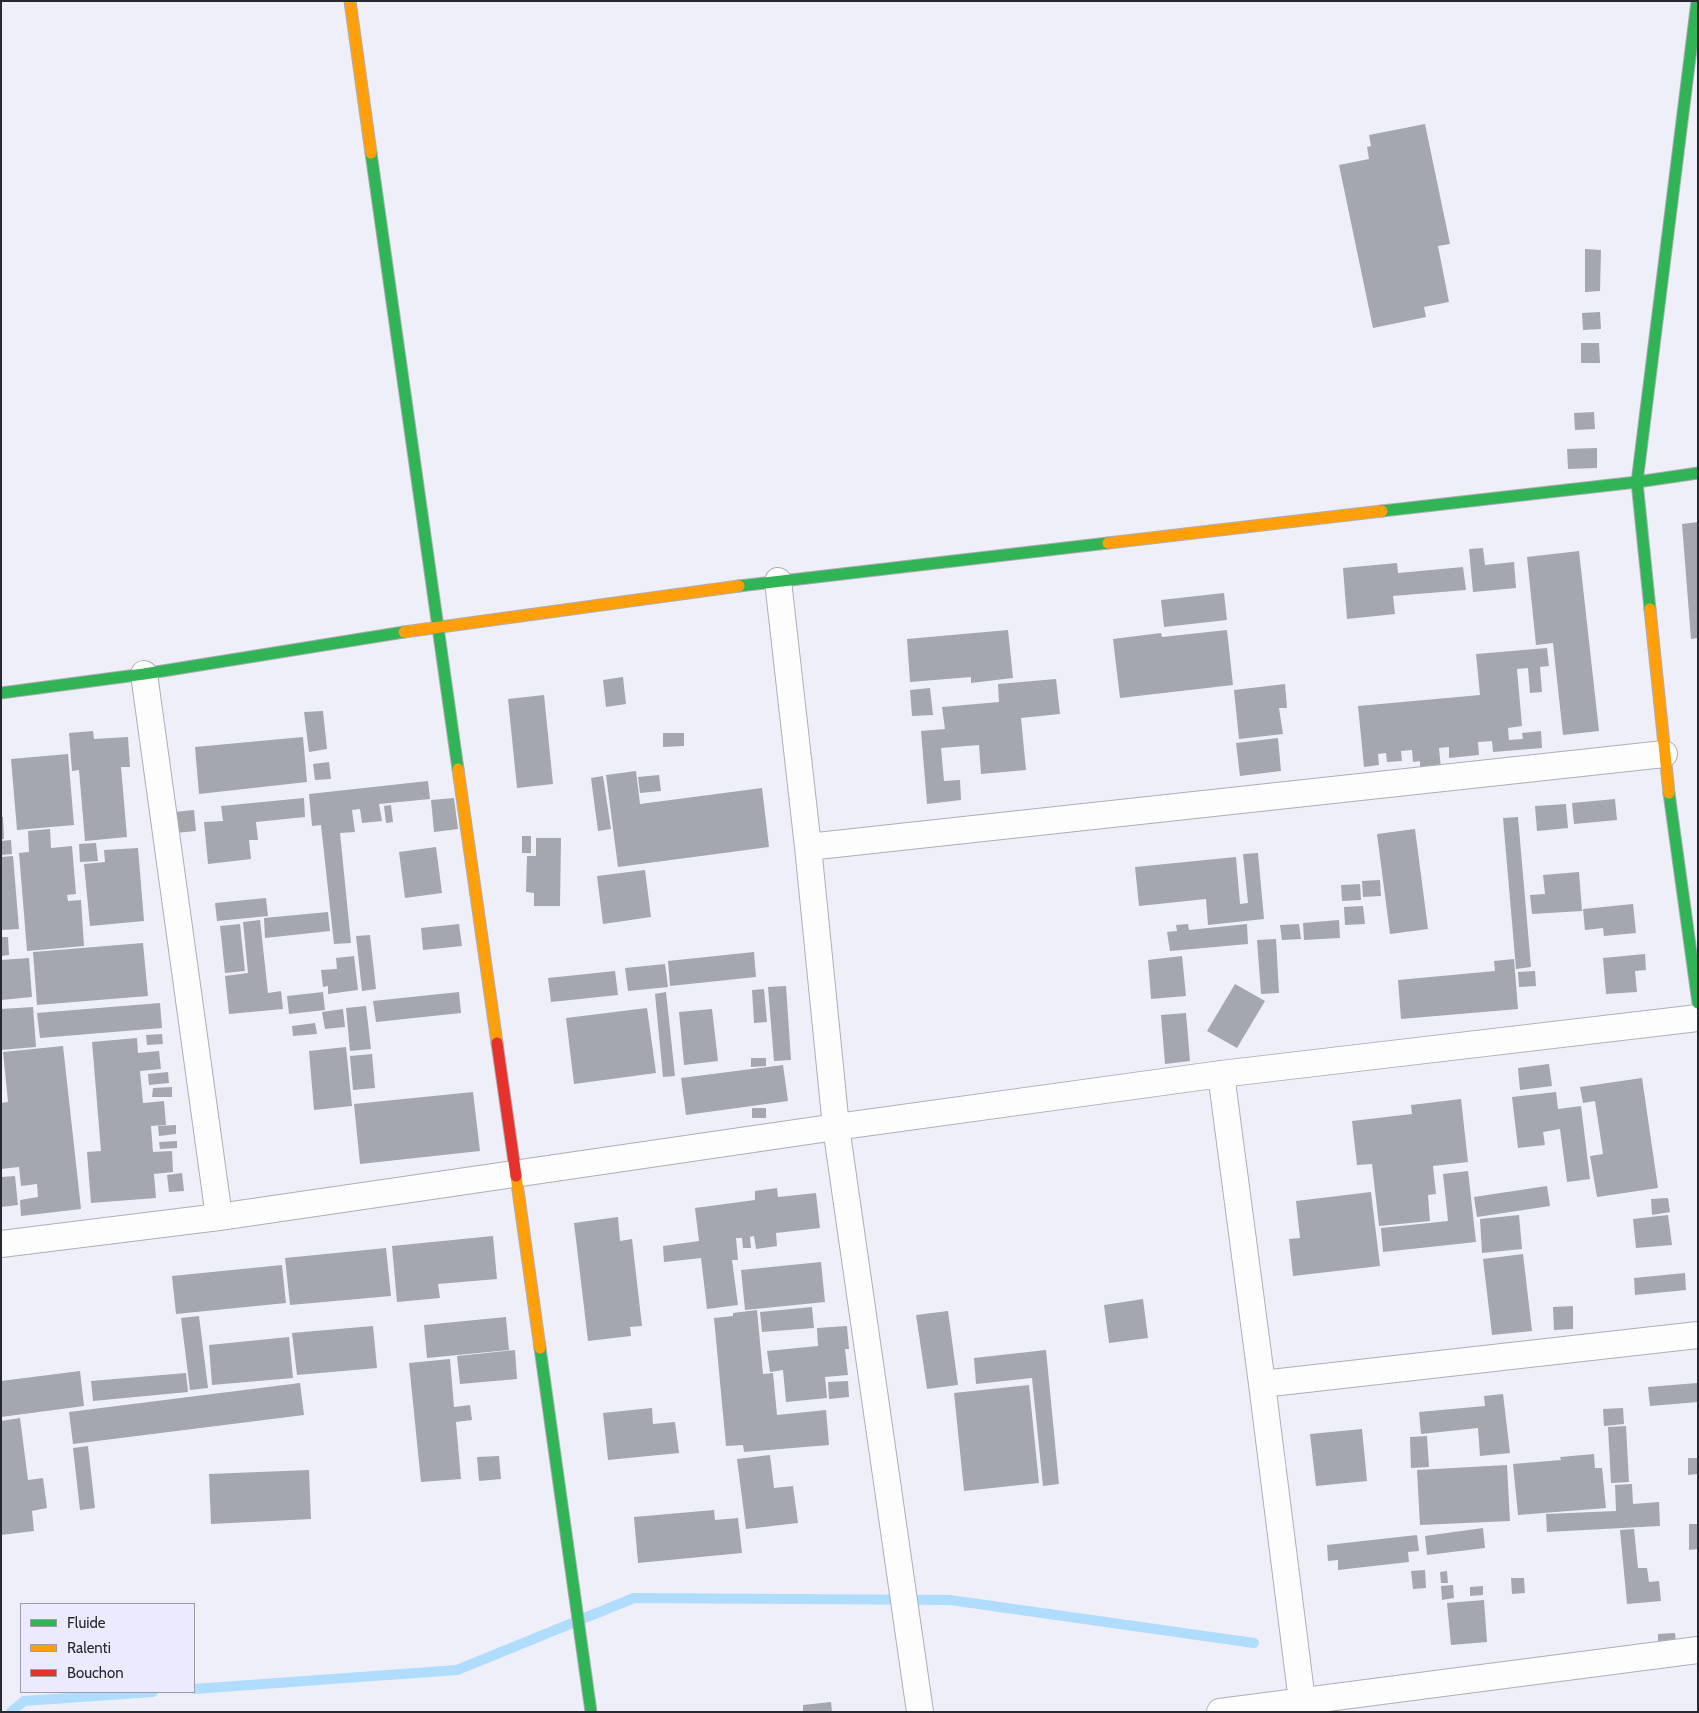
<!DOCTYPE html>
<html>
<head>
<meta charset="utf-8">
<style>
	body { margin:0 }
	#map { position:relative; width:1699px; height:1713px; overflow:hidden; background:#efeffa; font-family:Cabin,sans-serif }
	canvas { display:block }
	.frame { position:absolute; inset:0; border:2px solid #282831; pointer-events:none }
	.legend { position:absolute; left:20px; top:1603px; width:175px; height:90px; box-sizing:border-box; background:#ebeaff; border:1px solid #9d9cad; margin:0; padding:6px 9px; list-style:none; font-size:15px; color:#282831 }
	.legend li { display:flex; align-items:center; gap:10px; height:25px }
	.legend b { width:25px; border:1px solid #9d9cad }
</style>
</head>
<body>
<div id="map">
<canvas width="1699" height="1713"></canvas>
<div class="frame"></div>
<ul class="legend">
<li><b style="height:6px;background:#30b455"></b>Fluide</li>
<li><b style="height:6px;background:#ff9f0a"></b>Ralenti</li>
<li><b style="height:6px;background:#e5322d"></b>Bouchon</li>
</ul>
</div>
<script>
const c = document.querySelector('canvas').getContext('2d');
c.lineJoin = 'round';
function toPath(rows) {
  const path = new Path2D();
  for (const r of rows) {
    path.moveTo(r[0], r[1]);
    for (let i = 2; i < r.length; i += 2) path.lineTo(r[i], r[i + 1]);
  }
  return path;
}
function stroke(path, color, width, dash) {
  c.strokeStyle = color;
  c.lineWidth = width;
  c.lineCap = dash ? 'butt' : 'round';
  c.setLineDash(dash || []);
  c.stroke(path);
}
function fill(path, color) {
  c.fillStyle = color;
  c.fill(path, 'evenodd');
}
stroke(toPath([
	[194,1689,457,1670,634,1598,950,1600,1254,1643],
	[11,1712,24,1701,153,1692]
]), '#b0ddfe', 10);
fill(toPath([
	[1425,124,1450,244,1438,246,1449,302,1424,307,1426,317,1373,328,1339,165,1369,159,1367,147,1371,146,1369,135],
	[1585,249,1601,250,1600,291,1585,292],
	[1600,312,1601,329,1583,330,1582,313],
	[1581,343,1599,343,1600,363,1581,363],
	[1594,412,1595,429,1575,430,1574,413],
	[1597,448,1597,468,1568,469,1567,449],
	[1698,522,1698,638,1691,639,1682,524],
	[1483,548,1485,565,1514,562,1516,588,1473,592,1469,549],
	[1579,551,1599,731,1563,735,1553,643,1536,645,1527,557],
	[1397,563,1398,573,1463,567,1466,590,1393,596,1395,614,1347,619,1343,568],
	[1224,593,1227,620,1164,627,1161,600],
	[1008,630,1013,678,971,683,971,677,910,682,907,639],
	[1227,630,1233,685,1120,698,1113,639,1161,633,1162,637],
	[1547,648,1549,666,1540,667,1542,692,1530,693,1528,668,1517,669,1522,726,1508,728,1509,740,1523,739,1522,733,1541,731,1542,748,1493,752,1492,741,1478,742,1479,755,1449,758,1449,747,1439,748,1441,768,1420,769,1420,761,1413,762,1412,750,1401,751,1402,761,1387,762,1386,753,1378,754,1379,765,1364,767,1358,706,1480,695,1476,654],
	[623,677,626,704,606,707,603,680],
	[1056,679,1060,714,1021,718,1026,770,981,774,979,745,941,748,944,781,960,780,961,800,927,804,921,731,945,729,942,707,999,702,998,684],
	[1285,684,1287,708,1279,708,1283,734,1239,739,1234,690],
	[930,688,933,715,912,716,910,690],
	[544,695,553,784,517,788,508,699],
	[323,711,327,749,309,752,304,712],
	[93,731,94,739,128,737,130,767,121,767,127,837,85,841,79,770,72,771,69,733],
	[663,733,684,733,684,746,663,747],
	[303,737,307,782,199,794,195,747],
	[1278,738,1281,771,1240,776,1236,743],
	[68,754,74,825,17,830,11,759],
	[329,762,331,779,315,780,313,764],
	[636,771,640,804,762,788,769,847,618,867,606,775],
	[659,775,661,791,640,793,638,777],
	[603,776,611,829,598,831,591,778],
	[428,781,430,799,379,804,382,821,362,823,360,809,352,810,355,832,340,833,351,943,334,944,321,825,312,826,309,794],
	[304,798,305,817,256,822,258,840,249,840,251,859,208,864,204,822,223,821,221,806],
	[454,798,458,829,434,832,431,800],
	[1615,799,1617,820,1574,824,1572,803],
	[1566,804,1568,828,1537,831,1535,806],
	[391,805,393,822,386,823,384,806],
	[194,810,196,831,176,833,174,812],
	[1,817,3,817,4,839,1,839],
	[1518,817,1531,967,1516,969,1503,818],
	[50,829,51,848,72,846,76,894,67,895,68,901,81,900,84,946,27,951,19,853,29,852,28,831],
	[1415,829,1428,929,1390,934,1377,834],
	[522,836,531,836,531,853,522,853],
	[536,838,561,838,560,906,534,906,534,893,526,892,527,856,536,856],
	[11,840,12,854,1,855,1,841],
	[96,843,98,861,80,862,79,844],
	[436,847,442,893,405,898,399,852],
	[138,848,144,921,90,926,84,864,105,862,104,850],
	[1258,853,1264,919,1208,925,1206,899,1139,906,1135,867,1236,857,1240,904,1248,903,1243,854],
	[13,856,19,929,1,930,1,857],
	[645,870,651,917,603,924,597,876],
	[1579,872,1582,911,1532,914,1530,895,1545,894,1543,875],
	[1380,880,1381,896,1363,897,1362,881],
	[1360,884,1361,900,1342,901,1341,885],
	[266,898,268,916,217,921,215,903],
	[1633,904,1636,933,1604,936,1603,928,1585,930,1583,909],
	[1363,906,1365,924,1345,925,1344,907],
	[328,912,330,931,265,938,264,918],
	[260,920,268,993,281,991,283,1009,229,1014,225,976,248,973,243,922],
	[1339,920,1340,938,1304,940,1303,923],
	[240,924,245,971,225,973,220,926],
	[459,924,462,946,423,950,421,928],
	[1188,924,1189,930,1247,924,1248,944,1170,951,1167,932,1177,931,1176,925],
	[1299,924,1301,939,1282,940,1280,925],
	[370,935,376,989,362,991,356,936],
	[1,937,8,937,9,955,1,956],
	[1276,939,1279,993,1261,994,1257,940],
	[143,943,148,996,37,1005,33,952],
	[754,952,756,977,670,986,668,961],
	[1645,954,1646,970,1635,971,1637,992,1606,994,1603,958],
	[354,956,358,990,328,994,328,986,323,987,321,970,337,969,336,958],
	[1182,956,1186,996,1151,999,1148,960],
	[29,958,32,997,1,1000,1,960],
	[1514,959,1518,1009,1401,1019,1398,980,1495,971,1494,961],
	[665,964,668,987,628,991,625,968],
	[615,971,618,995,551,1002,548,978],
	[1535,971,1536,986,1519,987,1518,972],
	[1235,984,1265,1001,1237,1048,1207,1031],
	[786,986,791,1060,774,1061,768,987],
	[764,989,767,1022,754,1023,752,990],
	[323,992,325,1010,289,1014,287,996],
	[459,992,461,1013,376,1022,373,1001],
	[666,992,675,1076,663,1077,655,994],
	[160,1003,162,1028,40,1038,37,1013],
	[366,1006,371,1049,350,1051,346,1008],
	[33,1007,36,1047,1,1050,1,1009],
	[647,1008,656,1073,574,1084,566,1018],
	[343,1009,345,1027,325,1029,322,1012],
	[712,1009,718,1061,684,1065,679,1012],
	[1186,1013,1190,1061,1165,1064,1161,1015],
	[315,1023,317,1034,293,1036,292,1026],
	[162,1034,163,1044,147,1045,146,1035],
	[137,1038,138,1053,159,1051,161,1069,140,1071,143,1103,164,1101,166,1125,151,1126,153,1152,172,1151,173,1172,154,1174,156,1198,91,1203,87,1152,101,1151,92,1042],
	[63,1046,81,1209,21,1216,20,1200,38,1197,37,1184,21,1186,19,1167,1,1169,1,1103,8,1102,3,1052],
	[346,1047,352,1106,314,1110,309,1051],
	[372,1054,375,1088,353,1090,350,1056],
	[751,1058,766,1058,766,1066,751,1067],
	[1549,1064,1552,1086,1520,1090,1518,1068],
	[783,1065,788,1101,686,1115,681,1078],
	[168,1072,169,1083,149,1085,148,1074],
	[1642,1078,1658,1188,1597,1197,1590,1156,1603,1154,1595,1101,1583,1103,1580,1087],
	[172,1087,172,1097,152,1097,153,1088],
	[473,1092,480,1151,360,1164,354,1104],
	[1556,1092,1558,1109,1581,1106,1590,1179,1567,1182,1560,1129,1543,1132,1545,1145,1518,1148,1512,1097],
	[1461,1099,1468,1162,1433,1166,1436,1194,1428,1195,1430,1221,1379,1226,1372,1164,1357,1165,1352,1121,1412,1114,1411,1105],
	[752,1108,766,1108,766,1118,752,1118],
	[176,1125,176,1134,159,1136,158,1126],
	[177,1141,177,1148,160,1149,159,1142],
	[1468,1171,1476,1242,1383,1252,1381,1228,1448,1221,1443,1174],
	[182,1173,184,1191,169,1192,167,1175],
	[15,1176,18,1205,1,1207,1,1177],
	[1547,1186,1550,1206,1477,1217,1474,1197],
	[777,1188,778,1197,816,1193,820,1228,776,1233,777,1246,756,1249,754,1236,750,1237,751,1248,743,1248,742,1238,736,1238,738,1260,732,1260,738,1305,707,1309,701,1258,664,1262,663,1246,699,1241,695,1208,755,1200,755,1191],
	[1371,1192,1380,1266,1293,1276,1289,1239,1300,1238,1296,1201],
	[1668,1198,1670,1212,1652,1215,1651,1199],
	[1519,1215,1522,1249,1482,1253,1480,1219],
	[1668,1215,1672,1245,1636,1248,1633,1219],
	[618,1217,620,1241,632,1239,642,1326,630,1327,631,1336,588,1341,574,1223],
	[493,1236,497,1279,438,1284,440,1298,397,1302,392,1246],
	[386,1248,391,1296,290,1305,285,1258],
	[1523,1254,1532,1331,1492,1335,1483,1259],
	[821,1262,825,1302,745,1310,741,1270],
	[282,1265,286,1303,176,1314,172,1276],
	[1685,1273,1686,1290,1635,1295,1634,1278],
	[1143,1299,1148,1338,1109,1343,1104,1305],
	[1573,1306,1573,1329,1554,1330,1553,1307],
	[812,1307,814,1328,762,1332,760,1312],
	[757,1310,763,1374,773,1373,777,1415,826,1410,829,1445,744,1452,743,1445,726,1446,714,1318,733,1316,733,1313],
	[948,1311,958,1385,927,1389,916,1315],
	[199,1316,208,1388,190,1390,181,1318],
	[506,1317,509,1350,427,1358,424,1325],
	[373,1326,377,1368,297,1375,292,1333],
	[847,1326,849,1349,845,1349,848,1375,825,1377,827,1398,786,1402,783,1370,770,1372,767,1351,818,1346,817,1328],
	[289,1337,293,1378,212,1385,209,1345],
	[515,1350,517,1379,460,1384,457,1356],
	[1046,1350,1059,1484,1043,1486,1032,1378,976,1384,974,1358],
	[450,1359,454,1407,470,1405,472,1420,456,1422,461,1479,421,1482,409,1363],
	[80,1371,84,1406,1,1417,1,1381],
	[186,1373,188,1392,93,1401,91,1381],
	[848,1381,849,1397,829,1399,828,1382],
	[300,1383,304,1415,73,1444,69,1412],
	[1697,1383,1698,1402,1650,1406,1648,1387],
	[1029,1385,1039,1483,964,1491,954,1393],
	[1503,1394,1510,1453,1480,1456,1478,1428,1421,1434,1419,1412,1485,1406,1484,1396],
	[652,1408,653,1424,675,1422,679,1453,608,1460,603,1413],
	[1623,1408,1624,1424,1604,1426,1603,1409],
	[20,1418,28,1480,43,1478,47,1508,32,1511,34,1531,1,1535,1,1421],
	[1626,1426,1629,1482,1611,1483,1608,1427],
	[1362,1429,1367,1481,1316,1486,1310,1434],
	[1427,1436,1429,1467,1411,1468,1410,1437],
	[88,1446,95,1508,80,1510,73,1448],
	[1594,1454,1595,1468,1602,1468,1606,1508,1518,1515,1513,1464,1561,1460,1560,1457],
	[770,1455,774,1488,793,1486,798,1523,746,1529,737,1459],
	[499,1456,501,1479,479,1481,477,1457],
	[1688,1458,1698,1458,1698,1474,1688,1475],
	[1507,1465,1510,1521,1420,1525,1417,1470],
	[309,1470,311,1519,211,1524,209,1474],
	[1632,1484,1633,1504,1659,1502,1660,1526,1547,1532,1546,1514,1616,1511,1615,1485],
	[714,1510,715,1520,738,1518,742,1553,638,1563,634,1517],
	[1689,1524,1698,1524,1698,1549,1689,1550],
	[1483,1528,1485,1548,1427,1555,1425,1536],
	[1634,1529,1638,1568,1647,1568,1649,1582,1659,1581,1661,1601,1627,1604,1620,1530],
	[1417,1535,1419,1551,1408,1552,1409,1562,1338,1570,1338,1560,1328,1561,1327,1545],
	[1425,1570,1426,1588,1413,1589,1411,1571],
	[1447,1571,1448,1583,1441,1583,1440,1572],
	[1511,1578,1524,1578,1525,1593,1512,1594],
	[1453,1585,1454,1598,1442,1600,1441,1586],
	[1483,1586,1483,1595,1470,1596,1470,1587],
	[1484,1600,1487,1642,1451,1645,1447,1603],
	[1675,1633,1676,1641,1658,1641,1658,1634],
	[831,1702,832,1712,803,1712,803,1705]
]), '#a5a7af');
const street = toPath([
	[778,581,808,847,836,1127,920,1712],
	[144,674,219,1217],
	[808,847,1664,754],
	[1221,1074,1262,1384,1302,1701],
	[1,1244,219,1217,836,1127,1221,1074,1698,1018],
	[1262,1384,1698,1335],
	[1220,1712,1698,1650]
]);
const fast = toPath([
	[371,153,458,769],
	[1382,511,1637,482,1698,473],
	[739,586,1108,543],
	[1650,609,1637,482,1697,1],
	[1,693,144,674,404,632],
	[1669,793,1698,1003],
	[540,1348,591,1712]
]);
const slow = toPath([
	[350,1,371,153],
	[1108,543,1382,511],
	[1650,609,1669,793],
	[404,632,739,586],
	[458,769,497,1043],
	[516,1176,540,1348]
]);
const jam = toPath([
	[497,1043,516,1176]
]);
stroke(street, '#aeaeb7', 28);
stroke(fast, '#aeaeb7', 13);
stroke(slow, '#aeaeb7', 13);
stroke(jam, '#aeaeb7', 13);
stroke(street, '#fdfdfe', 26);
stroke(fast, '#30b455', 11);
stroke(slow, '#ff9f0a', 11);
stroke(jam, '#e5322d', 11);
</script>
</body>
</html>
